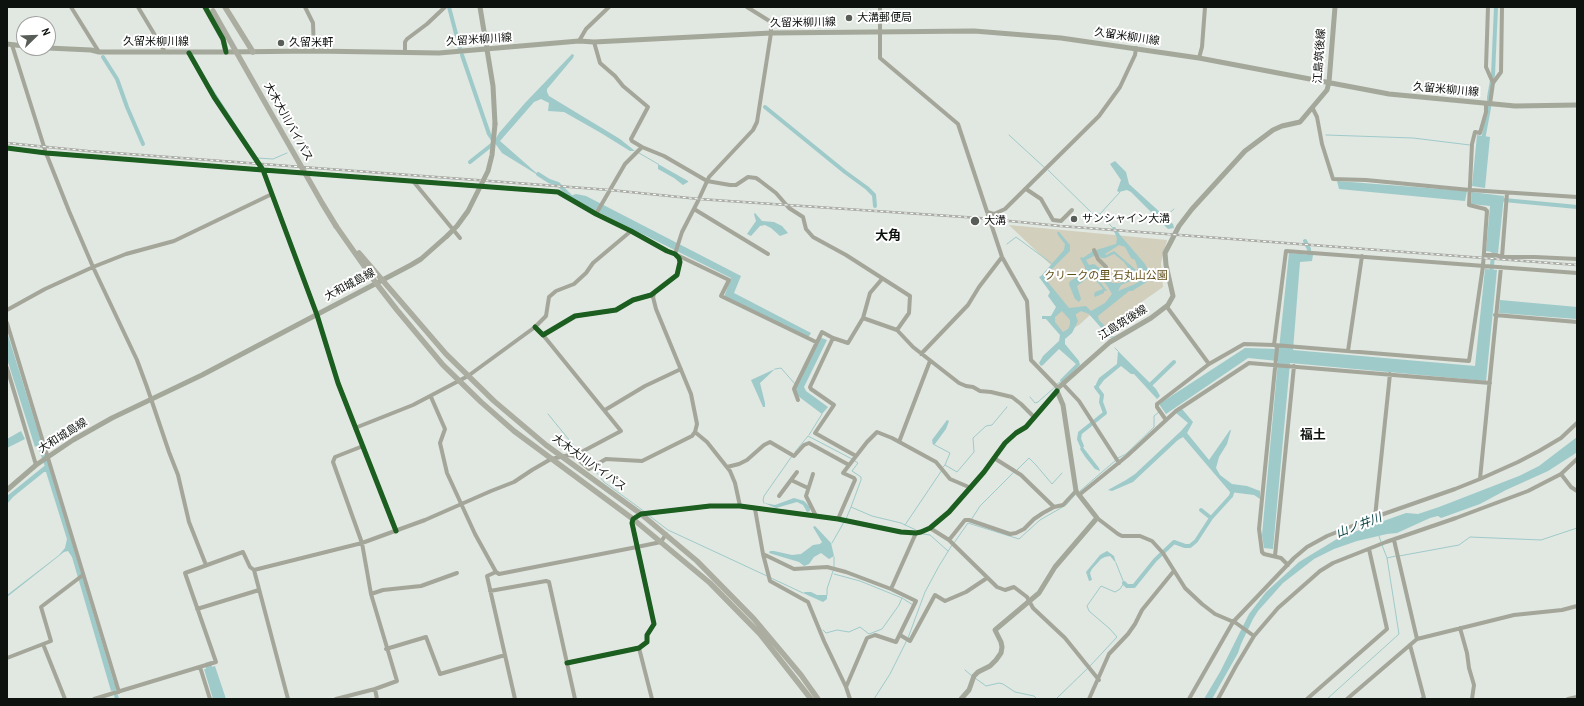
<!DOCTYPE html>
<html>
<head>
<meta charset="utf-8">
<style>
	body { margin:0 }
	#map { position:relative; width:1584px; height:706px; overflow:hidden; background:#e1e7e1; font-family:"Archivo Narrow",sans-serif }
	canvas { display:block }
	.frame { position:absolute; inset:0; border:8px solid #0e120e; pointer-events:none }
	.north { position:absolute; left:16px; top:16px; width:40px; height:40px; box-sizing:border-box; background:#fff; border:1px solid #9fa09f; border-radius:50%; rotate:67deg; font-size:11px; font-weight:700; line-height:16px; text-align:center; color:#0e120e }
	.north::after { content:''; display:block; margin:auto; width:14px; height:18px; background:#585d58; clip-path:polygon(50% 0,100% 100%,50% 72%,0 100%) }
</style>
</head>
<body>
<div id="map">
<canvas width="1584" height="706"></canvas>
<div class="frame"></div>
<div class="north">N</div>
</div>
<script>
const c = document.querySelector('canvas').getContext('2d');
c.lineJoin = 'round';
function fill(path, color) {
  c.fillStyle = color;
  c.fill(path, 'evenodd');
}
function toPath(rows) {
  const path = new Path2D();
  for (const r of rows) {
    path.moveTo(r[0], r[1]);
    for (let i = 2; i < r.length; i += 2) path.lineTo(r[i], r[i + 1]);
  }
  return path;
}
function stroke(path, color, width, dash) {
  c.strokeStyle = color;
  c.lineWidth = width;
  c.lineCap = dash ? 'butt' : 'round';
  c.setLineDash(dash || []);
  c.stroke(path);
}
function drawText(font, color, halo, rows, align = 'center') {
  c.font = font + ' "Archivo Narrow","Noto Sans JP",sans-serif';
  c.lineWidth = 4;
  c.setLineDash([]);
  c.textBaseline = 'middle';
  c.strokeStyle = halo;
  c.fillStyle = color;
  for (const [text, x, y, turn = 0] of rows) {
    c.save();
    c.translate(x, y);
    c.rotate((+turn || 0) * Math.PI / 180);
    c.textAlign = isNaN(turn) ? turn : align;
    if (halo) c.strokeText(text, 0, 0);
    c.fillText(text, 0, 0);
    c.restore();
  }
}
fill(toPath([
	[1009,225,1167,240,1161,263,1163,287,1103,329,1090,315,1079,325,1062,335,1050,320,1065,305,1043,279,1052,266]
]), '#d2cfbc');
fill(toPath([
	[572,54,574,55,573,58,547,89,547,92,549,96,620,139,635,151,630,151,601,133,564,112,548,111,549,103,541,99,534,102,500,141,541,177,502,153,494,142,499,133,525,103],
	[1477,135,1490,137,1485,188,1472,186],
	[1115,161,1126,172,1129,184,1173,224,1174,228,1168,229,1131,192,1127,190,1119,192,1117,191,1121,180,1110,164],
	[658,164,688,181,688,182,683,185,674,178,658,169],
	[1337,181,1467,191,1465,201,1339,189],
	[1472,192,1504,196,1498,253,1486,251,1490,206,1471,204],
	[576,194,586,196,741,276,734,293,811,333,807,339,724,297,731,278,570,198,570,196],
	[755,213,762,221,774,222,782,226,788,233,780,236,771,228,765,225,760,226,751,236,747,234,756,221,754,214],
	[1112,227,1115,227,1120,235,1145,264,1151,276,1150,280,1132,291,1129,291,1098,316,1099,320,1110,331,1114,337,1110,338,1089,314,1081,311,1076,314,1076,316,1078,321,1072,333,1065,339,1065,344,1079,361,1080,365,1061,383,1060,380,1076,364,1059,349,1043,365,1041,366,1039,363,1043,356,1059,341,1060,335,1046,319,1042,319,1042,316,1051,316,1056,307,1048,296,1050,292,1039,277,1041,276,1064,250,1065,244,1058,235,1057,232,1059,232,1070,245,1070,251,1053,268,1046,278,1047,281,1069,308,1086,306,1091,311,1105,303,1112,294,1108,287,1098,274,1096,273,1095,275,1107,291,1104,291,1104,293,1095,297,1094,295,1095,292,1103,289,1094,278,1090,276,1077,286,1081,299,1079,302,1075,299,1069,284,1070,281,1085,273,1085,267,1080,258,1082,257,1083,258,1093,251,1116,244,1117,238],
	[1119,245,1125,247,1131,258,1135,260,1138,269,1136,270,1114,251,1106,255,1105,254],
	[1114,254,1124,262,1131,272,1124,281,1120,283,1112,283,1101,270,1101,267,1099,268,1094,264,1089,265,1086,260,1096,255,1098,255,1101,258,1105,258],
	[1139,270,1140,270,1144,274,1143,279,1135,284,1118,291,1121,285,1133,280,1132,278],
	[1062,311,1070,320,1070,325,1068,329,1063,332,1055,322,1055,317],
	[1289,253,1313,255,1312,261,1300,262,1293,350,1475,366,1485,269,1497,270,1486,381,1290,363,1273,549,1264,548,1262,535,1278,361,1248,358,1166,414,1159,404,1245,348,1279,349],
	[1500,300,1577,307,1577,319,1499,313],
	[7,332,42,444,35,447,7,359],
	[819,337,827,340,804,387,806,391,828,407,822,414,798,396,795,388],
	[1118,351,1156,389,1160,396,1157,399,1134,374,1131,374,1121,366,1104,380,1098,388,1096,387,1096,384,1099,378,1117,364],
	[775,369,760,383,765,403,765,407,763,407,751,380],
	[1182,409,1193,422,1187,433,1209,460,1230,430,1231,430,1227,444,1219,457,1216,468,1220,475,1232,484,1247,486,1260,491,1260,499,1254,495,1230,492,1183,437,1178,440,1133,482,1112,491,1108,490,1126,480,1135,474,1181,431,1188,423,1176,413],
	[947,420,949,421,946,429,935,444,933,444,932,440],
	[21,431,25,439,7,448,7,439],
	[1577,437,1577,452,1573,455,1548,471,1506,490,1480,504,1441,518,1438,516,1430,518,1397,533,1387,534,1357,541,1334,549,1314,559,1283,583,1258,611,1253,619,1241,644,1238,653,1212,699,1204,699,1220,672,1249,614,1266,592,1299,562,1337,539,1364,528,1406,513,1418,514,1439,507,1519,476,1539,466],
	[1082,446,1099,468,1100,471,1095,469,1086,458,1080,449],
	[48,463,116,689,111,691,72,557,68,551,64,552,7,597,7,595,59,555,65,548,67,539,46,472,44,472,13,497,7,504,7,496],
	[794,498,804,501,810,507,810,511,807,512,803,505,797,502,776,508,764,503,775,505],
	[815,526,831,543,834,556,829,559,821,553,814,557,809,564,804,566,799,562,769,553,770,551,774,551,792,555,801,554,813,545,820,544,822,542,813,527],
	[1107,551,1114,556,1116,563,1110,556,1105,557,1101,559,1092,569,1090,573,1092,580,1089,581,1086,572,1100,555],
	[805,592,811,592,817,595,827,595,827,599,823,602,803,593],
	[211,661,212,667,215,666,226,699,213,699,204,669,206,669,205,663]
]), '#9ecaca');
stroke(toPath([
	[211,87,257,158,273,159,287,153],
	[1009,135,1045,168],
	[1326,135,1413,138,1470,145],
	[639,153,658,164],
	[1048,170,1094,215,1100,214,1120,192],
	[1101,215,1112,227],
	[1164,216,1166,216,1174,209],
	[1007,244,1016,237,1051,263],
	[1115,348,1118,351],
	[775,369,781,368,795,384],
	[1057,384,1060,382],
	[1030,397,1035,403,1038,402,1055,387],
	[548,414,579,452],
	[809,435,822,414],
	[933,443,933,444,950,453,945,465],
	[795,452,808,436,852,459],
	[581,454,591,466],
	[1118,458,1126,454,1154,427,1154,416,1159,412],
	[855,461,858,463,852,471,861,477,861,480,851,507,872,516,901,523,916,530],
	[943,467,945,465,957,472,974,452,973,438,986,426,992,425,1007,407],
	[593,468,604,482,645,512],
	[1017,470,1029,458,1036,465,1052,484,1062,473],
	[1080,491,1116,460],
	[764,503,763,500,764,496,792,456],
	[647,514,668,530,767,576],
	[846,519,851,507],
	[971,520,980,506,1014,472],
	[905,525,942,470],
	[923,534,930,535,948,551],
	[1379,536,1381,542],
	[832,543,844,522],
	[954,543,968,523,1019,539,1040,520,1066,505,1075,495],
	[1399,556,1459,545,1470,537,1541,540,1577,528],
	[1387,558,1396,556],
	[834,567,834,557],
	[834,574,860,581,902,598,913,605],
	[771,578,803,593],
	[827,595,827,589,833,571],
	[823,630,826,633,837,630,849,632,860,627,869,634,882,629,899,605,902,598],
	[908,638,925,592,939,566,952,545],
	[1090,666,1117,637,1110,629,1089,611,1087,606,1101,586,1115,592,1120,589,1124,583,1116,563],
	[965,670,972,676],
	[975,678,986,686,999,683,1003,684,1015,692,1034,696,1037,699],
	[874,699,890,674,907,640],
	[1056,699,1088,668],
	[1327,699,1399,634,1387,558,1382,545]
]), '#9ecaca', 1);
stroke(toPath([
	[449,7,460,49],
	[462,55,489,134,493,140],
	[103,57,117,79,127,107,143,144],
	[765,107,845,172,867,188,874,195,875,206],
	[1483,140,1489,108,1489,97,1493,75,1496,7],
	[470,162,494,143],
	[538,174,549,181,558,184,570,196],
	[1504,200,1577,207],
	[1305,241,1309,249,1309,256],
	[1491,274,1494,247],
	[1149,386,1174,362],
	[38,441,48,469],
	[1082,446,1079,439,1080,433,1105,413,1101,402,1102,395,1096,387],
	[1201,510,1211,518],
	[1124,583,1127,586,1134,586,1155,560,1174,542,1185,546,1190,546,1196,541,1211,518,1231,496,1233,490],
	[113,684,117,699]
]), '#9ecaca', 4);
stroke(toPath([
	[71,7,99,52],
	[138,7,165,52],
	[305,7,313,23,314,51],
	[747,7,771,22,771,33,757,122,753,130,709,177,698,201,682,232,675,254,729,280,721,296,816,342],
	[880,7,880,58,958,124,1002,257,1027,301,1031,360,1058,388],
	[1488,7,1486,67,1493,83],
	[579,41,586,29,609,7],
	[594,42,600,63,615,76,623,86,648,107,631,139,632,141,642,147,664,156,707,181,730,185,736,185,748,177,756,178,759,180,776,193,789,208,803,217,806,229,813,237,846,255,910,296,909,313,897,330,913,347,959,383,966,386,973,387,980,391,991,392,1012,397,1021,404,1034,417],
	[12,45,46,153,69,211,93,267,137,360,147,387,169,452,178,475,189,522,206,565],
	[189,53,214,97,263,170,558,192,596,214,631,231,667,251,675,254,679,258,680,262,677,275,651,295,633,300,616,310,575,316,543,335,535,327],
	[405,53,405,42,407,39,427,24,445,7],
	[1199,58,1202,47,1205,7],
	[1490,104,1493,83,1501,72,1502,7],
	[1313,109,1317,117,1322,144,1333,179,1366,180,1470,190,1577,197],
	[7,148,46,153,263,170,317,315,338,383,396,531],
	[413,181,460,238],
	[1026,189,1041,199,1053,220,1061,221,1072,210],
	[694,209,768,254],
	[987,212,994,214,1005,209,1099,116,1120,87,1135,55,1136,48],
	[596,214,625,164,642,147],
	[1094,250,1098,259,1106,267],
	[1484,255,1496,255,1502,257,1535,257,1577,259],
	[1502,257,1507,193],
	[1167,307,1209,364],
	[7,310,45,289,93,267,126,254,174,241,272,194],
	[1495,315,1577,322],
	[863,318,897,330],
	[7,323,119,692],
	[543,335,621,431,574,456],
	[833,338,848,343,863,318,870,293,882,279],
	[1274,345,1286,251,1577,273],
	[1275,345,1277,348,1259,529,1262,552,1264,554,1281,558,1288,565],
	[1348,351,1362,256],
	[921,354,968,305,979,287,1002,257],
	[7,368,36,465],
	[1063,384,1079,401,1119,463],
	[431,397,445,429,440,443,447,473,475,534,496,572],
	[798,400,794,389,822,332,833,338,810,387,811,389,834,405,815,433,856,456],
	[605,410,645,386,681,369],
	[1166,420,1157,407,1157,404,1209,364,1244,344,1274,345,1469,361,1483,266,1487,211,1485,209,1469,205,1472,144,1475,132,1480,133,1486,112,1486,104],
	[355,428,413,405,468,376,535,327,546,316,549,297,556,291,574,284,586,273,593,263,631,231],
	[695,432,707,442,730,471,735,483,740,506],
	[899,442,930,361],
	[994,458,1021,475,1054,507],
	[727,467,739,464,747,460,764,445,770,442,794,456,804,445,809,443,849,465],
	[813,474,806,496,816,516],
	[1561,474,1571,487,1577,491],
	[1480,479,1518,462,1539,451,1561,438,1577,423],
	[791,480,808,488],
	[1079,495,1127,456,1176,411,1249,363,1490,383],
	[779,496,797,472],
	[755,509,763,554,770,581,808,602,824,641,846,687,850,699],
	[1375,517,1390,374],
	[1097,518,1118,534,1122,536,1140,536,1152,541,1163,553,1185,588,1202,604,1215,614,1236,623,1254,636],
	[838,519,855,480,854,478,843,473,867,442,877,432,892,438,936,462,950,479,971,488],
	[930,528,949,540,997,587,1005,590,1014,587,1027,597,1033,608,1065,638,1099,680],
	[949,540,965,520,969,520,1010,534,1016,533,1024,529,1034,519,1043,513,1054,507,1063,505,1076,491],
	[1394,540,1417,639],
	[763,554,794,569,827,567,846,572,891,589,916,601,896,642,875,635,867,638,846,687],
	[1275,556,1294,366],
	[254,570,362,543,425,520,491,491,514,482,532,470,551,459,570,455,574,456,589,469,606,459,642,461,692,436,695,432,697,424,691,394,656,309,653,297,654,294],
	[891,589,916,533],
	[490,591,546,581,549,582,575,699],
	[371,594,383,590,421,586,457,573],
	[197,609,259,590],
	[1460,628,1467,653,1469,668,1474,685,1472,699],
	[900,635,910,641,935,595,945,601,966,592,987,578],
	[43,644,65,699],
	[1410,645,1424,698,1422,699],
	[639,648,652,699],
	[386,649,426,637,440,674,505,655],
	[7,658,51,641,41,607,83,575],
	[567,663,639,648,647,642,647,635,654,624,632,523,633,519,641,514,710,506,740,506,838,519,901,532,916,533,921,532,930,528,949,512,984,472,1005,443,1016,433,1026,427,1057,391],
	[200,667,210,699],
	[375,689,377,699],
	[94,699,216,662,185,573,243,552,250,567,254,570,288,699],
	[336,699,375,689,397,681,371,594,362,543,333,462,335,457,363,446],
	[515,699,487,576,496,572,499,574,637,547,661,542,666,534],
	[1089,699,1109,654,1128,634,1135,624,1142,610,1173,572],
	[1189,699,1233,622,1294,558,1307,547,1327,536,1375,517,1455,489,1480,479,1501,267],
	[1218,699,1236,666,1254,636,1278,608,1320,571,1333,563,1386,542,1456,518,1528,491,1561,474,1577,459],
	[1307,699,1387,629,1369,549],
	[1347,699,1417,639,1514,615,1562,610,1577,606],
	[1568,699,1577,697]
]), '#a4a69a', 4);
stroke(toPath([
	[480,7,493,86,495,124],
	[7,44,24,46],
	[48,48,91,50,99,52,226,52,314,51,439,53,579,41,594,42,771,33,974,31,1061,38,1199,58,1389,94,1515,106,1577,105],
	[7,490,36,465,73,440,112,418,202,375,411,265,421,259,447,236],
	[961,699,969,690,974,676,978,672,990,666,996,660,1001,653,1002,647,1001,642,995,630,1039,593,1055,567,1097,518,1076,491,1063,405,1057,391,1058,388,1110,342,1151,318,1168,305,1173,296,1166,265,1165,253,1179,226,1192,209,1245,151,1273,130,1282,126,1300,122,1327,90,1329,82,1335,7]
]), '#a4a89a', 5);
stroke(toPath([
	[205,7,223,39,226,52],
	[225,7,253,52],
	[336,226,376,283,397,310,443,365,481,402,514,431,633,519,710,583,760,634,811,699],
	[359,253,446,354,494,401,546,445,641,514,697,561,754,619,801,675,818,699]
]), '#aaada0', 5.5);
const rail = toPath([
	[7,143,88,151,610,190,699,199,979,218,1060,226,1577,265]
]);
stroke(rail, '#aaada6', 2.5);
stroke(rail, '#fff', 1, [3]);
stroke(toPath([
	[447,236,457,226,468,211,488,171,492,155,495,124]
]), '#a4a89a', 5);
stroke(toPath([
	[213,11,322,203,336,226]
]), '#aaada0', 5.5);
stroke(toPath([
	[205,7,223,39,226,52],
	[189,53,214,97,263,170,558,192,596,214,631,231,667,251,675,254,679,258,680,262,677,275,651,295,633,300,616,310,575,316,543,335,535,327],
	[7,148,46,153,263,170,317,315,338,383,396,531],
	[567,663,639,648,647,642,647,635,654,624,632,523,633,519,641,514,710,506,740,506,838,519,901,532,916,533,921,532,930,528,949,512,984,472,1005,443,1016,433,1026,427,1057,391]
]), '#1b5e20', 5);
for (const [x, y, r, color] of [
	[849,18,4,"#585d58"],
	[281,43,4,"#585d58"],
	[1074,219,4,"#585d58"],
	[975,221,5,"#585d58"]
]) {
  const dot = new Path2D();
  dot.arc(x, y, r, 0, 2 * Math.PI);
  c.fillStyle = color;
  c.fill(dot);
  stroke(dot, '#fff', 1.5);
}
drawText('11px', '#0e120e', '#fff', [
	["大溝郵便局",857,18],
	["久留米軒",289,43],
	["サンシャイン大溝",1082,219],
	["大溝",984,221]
], 'left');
drawText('11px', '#0e120e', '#fff', [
	["久留米柳川線",803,23,-1],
	["久留米柳川線",1127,37,8],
	["久留米柳川線",479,40,-4],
	["久留米柳川線",156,42],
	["江島筑後線",1320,56,-86],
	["久留米柳川線",1446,90,5],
	["大木大川バイパス",288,122,61],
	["大和城島線",350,285,-28],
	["江島筑後線",1123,323,-32],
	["大和城島線",63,436,-32],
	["大木大川バイパス",589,463,36]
]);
drawText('11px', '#614f1a', '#fff', [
	["クリークの里 石丸山公園",1106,276]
]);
drawText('italic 12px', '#0e4648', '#fff', [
	["山ノ井川",1359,526,-21]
]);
drawText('bold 13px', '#0e120e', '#fff', [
	["大角",888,237],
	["福土",1313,436]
]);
</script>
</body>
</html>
